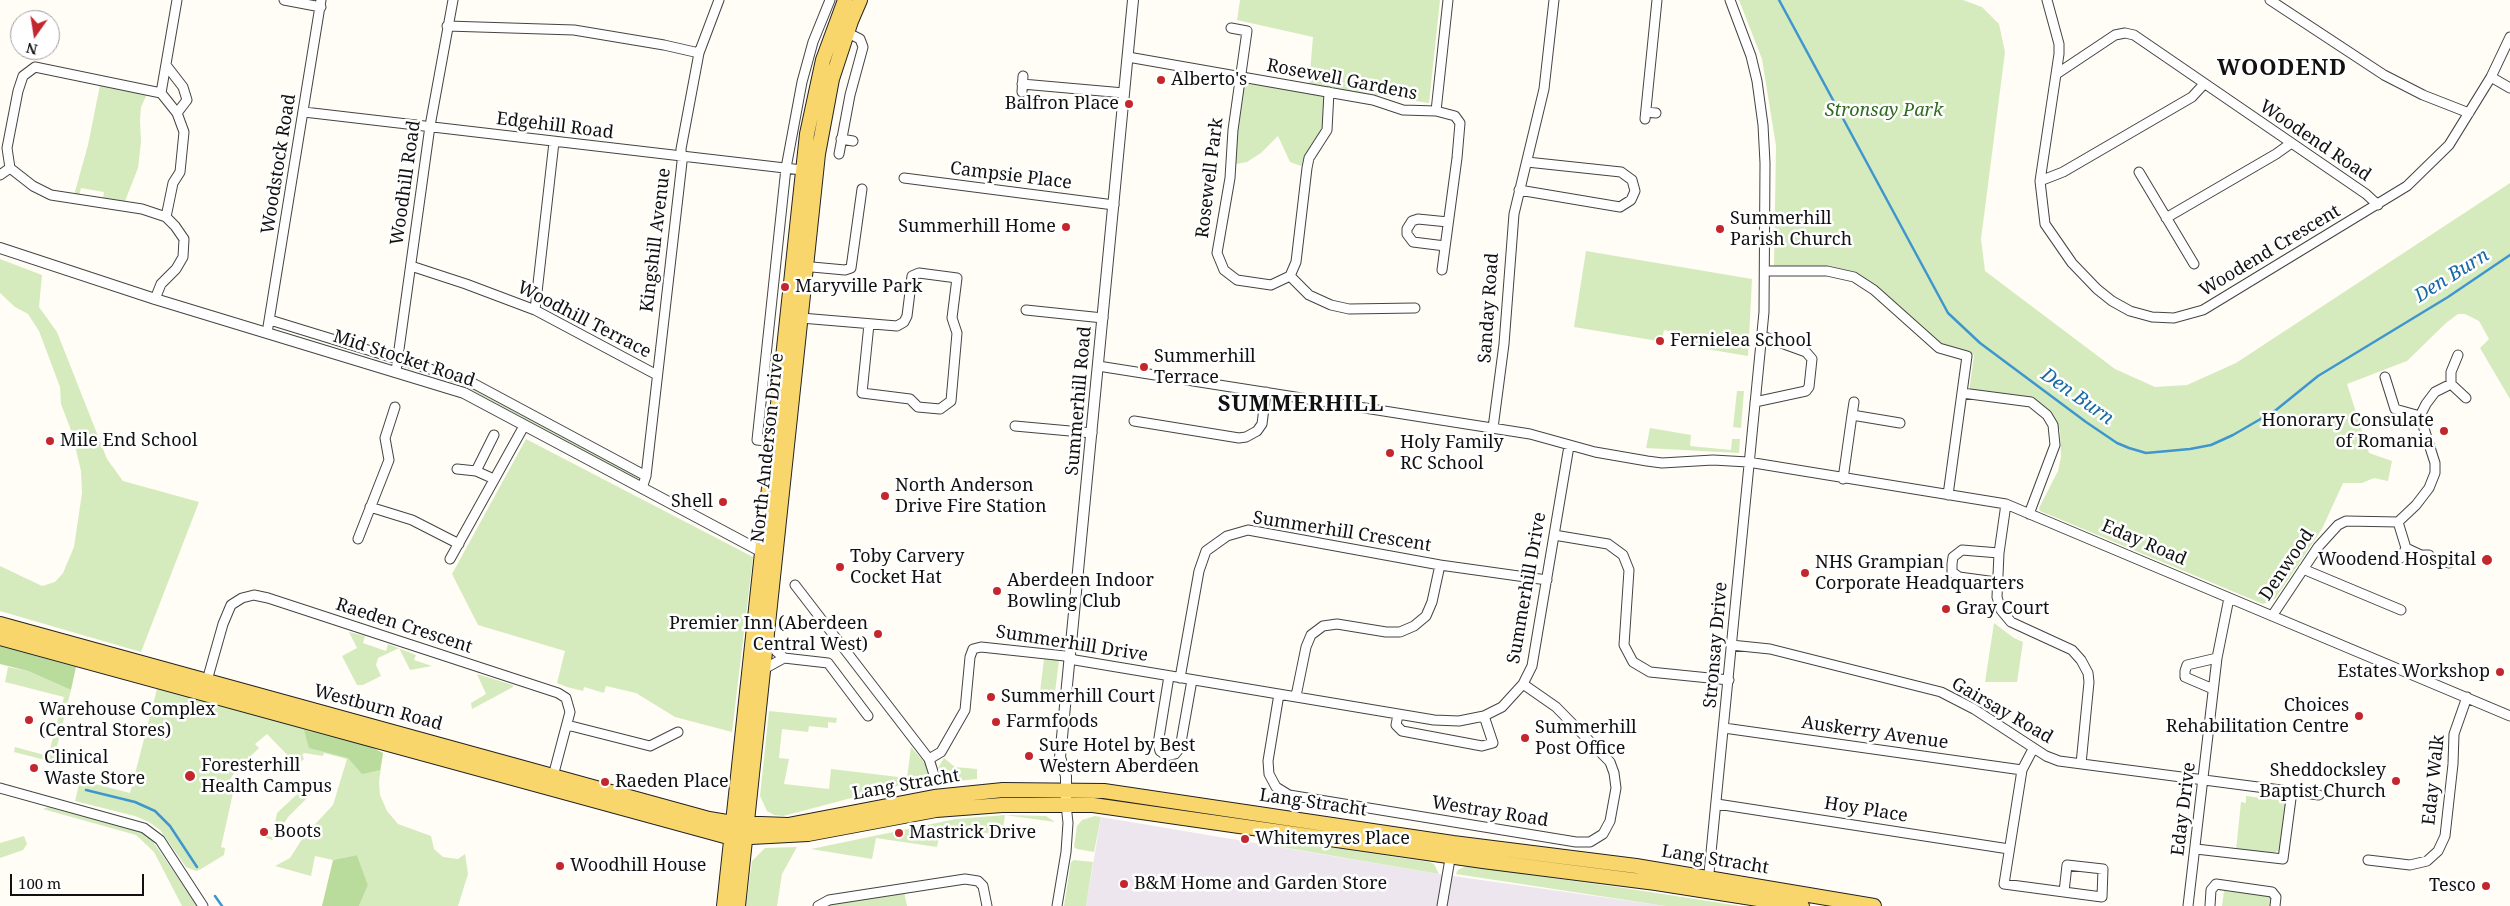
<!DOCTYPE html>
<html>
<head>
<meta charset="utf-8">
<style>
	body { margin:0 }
	#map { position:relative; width:2510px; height:906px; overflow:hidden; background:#fffdf5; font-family:"Noto Serif",serif }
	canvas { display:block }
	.north { position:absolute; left:10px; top:10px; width:50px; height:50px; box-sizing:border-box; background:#fff; border:1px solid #a0a0a0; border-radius:50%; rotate:193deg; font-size:14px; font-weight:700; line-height:20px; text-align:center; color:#111 }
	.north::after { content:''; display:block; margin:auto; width:18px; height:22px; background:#c4262e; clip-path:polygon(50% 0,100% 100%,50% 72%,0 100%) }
	.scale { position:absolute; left:10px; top:874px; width:134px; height:22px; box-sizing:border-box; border:2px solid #111; border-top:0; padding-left:6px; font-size:15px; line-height:18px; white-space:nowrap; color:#111; -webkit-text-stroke:4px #fff; paint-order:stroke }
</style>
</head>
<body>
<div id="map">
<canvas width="2510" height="906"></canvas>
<div class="north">N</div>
<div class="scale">100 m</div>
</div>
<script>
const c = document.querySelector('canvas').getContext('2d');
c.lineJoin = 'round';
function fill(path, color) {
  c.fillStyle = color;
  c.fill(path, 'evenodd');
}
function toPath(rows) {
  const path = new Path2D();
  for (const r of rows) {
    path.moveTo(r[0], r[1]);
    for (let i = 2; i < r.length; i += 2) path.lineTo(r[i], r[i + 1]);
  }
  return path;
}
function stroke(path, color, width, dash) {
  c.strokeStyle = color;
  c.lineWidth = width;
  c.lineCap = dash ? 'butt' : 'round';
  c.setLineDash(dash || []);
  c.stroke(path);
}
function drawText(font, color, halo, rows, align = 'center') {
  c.font = font + ' "Noto Serif",serif';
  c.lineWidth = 5;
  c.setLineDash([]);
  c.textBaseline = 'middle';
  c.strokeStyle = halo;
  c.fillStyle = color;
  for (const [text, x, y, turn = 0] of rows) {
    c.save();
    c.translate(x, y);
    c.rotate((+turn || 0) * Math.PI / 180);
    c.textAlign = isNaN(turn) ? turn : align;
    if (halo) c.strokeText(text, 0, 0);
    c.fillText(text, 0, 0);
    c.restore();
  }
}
fill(toPath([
	[1101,817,1439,874,1665,906,1086,906]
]), '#eee6ef');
fill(toPath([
	[1240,0,1440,0,1429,103,1309,85,1313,37,1237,20],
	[1739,0,1963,0,1982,7,1999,24,2005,52,1981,239,1985,271,2115,369,2155,387,2187,385,2236,363,2510,183,2510,399,2480,348,2489,339,2479,321,2465,314,2458,314,2446,323,2407,361,2347,384,2369,453,2392,461,2388,481,2374,478,2362,483,2343,483,2322,529,2275,599,2263,604,2040,511,2039,508,2058,471,2061,457,2060,430,2046,409,1969,392,1974,355,1941,344,1870,283,1812,267,1774,266,1776,146,1762,59],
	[1240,78,1329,92,1327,130,1307,168,1290,162,1278,136,1261,153,1247,162,1231,165],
	[100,85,147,94,141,107,140,120,141,142,138,168,125,201,103,199,104,192,81,188,79,196,74,195,88,145],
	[1586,251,1752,279,1748,356,1682,345,1681,334,1664,330,1662,340,1658,341,1574,327],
	[0,259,42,275,39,307,57,332,107,459,123,481,199,502,141,652,0,611,0,566,42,586,55,582,63,573,74,547,82,493,81,471,72,433,61,404,60,387,39,331,28,314,15,307,0,293],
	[408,367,467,385,639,476,639,478,637,479,466,387],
	[1737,391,1744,391,1741,428,1733,427],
	[1650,428,1691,435,1690,446,1731,450,1732,439,1740,439,1739,453,1646,448],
	[526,439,753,557,732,732,675,717,636,693,606,686,604,693,584,687,583,691,567,687,557,683,565,651,478,625,452,574],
	[1994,623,2014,638,2023,642,2017,682,1985,682],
	[349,632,365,636,363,643,386,651,388,644,416,655,414,660,432,666,410,670,399,648,378,658,376,665,381,676,363,685,357,685,342,656,357,648],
	[1044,659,1059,660,1054,701,1047,700,1047,693,1040,692],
	[8,667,28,671,71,690,53,762,14,752,15,747,48,756,64,697,5,682],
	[477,674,513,685,513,687,472,709,471,703,486,694],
	[157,689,371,747,383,753,379,782,380,795,387,811,398,824,431,836,434,849,443,857,458,859,465,854,468,874,458,906,359,906,368,885,357,855,333,860,315,856,311,876,275,866,290,858,304,836,333,805,347,759,324,753,323,756,304,753,302,754,304,759,297,765,267,734,255,744,259,748,236,770,229,781,235,784,221,847,225,848,224,855,201,869,196,871,186,867,160,830,149,822,135,816,75,801,80,780,130,793],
	[769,711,837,718,836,723,828,722,828,728,809,726,808,732,782,729,779,758,789,759,784,784,829,789,831,769,907,778,911,747,926,764,931,777,783,816,774,815,767,811,760,796],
	[944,758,955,767,977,769,977,779,946,782,938,768],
	[309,783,314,788,309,796,288,817,275,838,272,840,263,837,264,835,272,837,277,813],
	[2287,794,2289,797,2280,850,2271,854,2236,850,2241,802,2246,803,2246,796,2285,801],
	[48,807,142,832,150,837,197,906,182,906,154,852,136,835,43,809],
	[1005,815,1046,816,1055,822,1005,815,1002,835,941,827,937,847,876,838,872,859,811,849,956,819],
	[1095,816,1101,817,1094,852,1077,849,1074,847,1077,826,1082,820],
	[24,836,27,844,23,850,0,858,0,843],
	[1288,841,1429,862,1434,864,1439,874,1264,844],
	[797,847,782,874,777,906,746,906,752,861,765,848],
	[1074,860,1093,862,1086,906,1064,906,1071,862],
	[1466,866,1624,888,1740,906,1665,906,1456,874,1458,870],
	[2220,887,2268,894,2272,898,2273,906,2222,906,2224,891,2217,890],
	[904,891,907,906,825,906,827,904]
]), '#d5ebbd');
fill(toPath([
	[0,646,76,667,71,690,28,671,0,664],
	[304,730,371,747,383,753,380,770,362,774,348,758,309,748],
	[357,855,368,885,359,906,322,906,333,860]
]), '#b9dc9c');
stroke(toPath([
	[1779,0,1948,313,1980,343,2086,422,2117,443,2129,448,2146,453,2190,449,2211,445,2233,435,2276,410,2318,376,2448,297,2510,255],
	[86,790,135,802,155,811,170,826,197,867],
	[215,896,222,906]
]), '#3f96cf', 2.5);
const minor = toPath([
	[284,0,321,7],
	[2047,0,2059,44,2059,54,2040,181,2045,224,2072,263,2097,289,2112,301,2130,311,2152,317,2174,318,2203,310,2407,186,2449,145,2491,77,2510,37],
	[2270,0,2384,75,2423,95,2469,113],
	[447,26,574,30,664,45,699,53],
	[1231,28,1247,31,1233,130,1230,178,1217,253,1224,270,1237,280,1271,285,1290,276,1296,262,1307,168,1309,158,1327,130,1329,92],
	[1128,57,1373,100,1403,110,1436,111,1455,116,1460,123,1457,158,1442,270],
	[166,65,183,87,187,100,177,113],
	[2058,73,2115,35,2125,33,2134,35,2366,194,2378,205],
	[2491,77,2510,88],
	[1022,84,1124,93],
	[1022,92,1023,76],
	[161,93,177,0],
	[1436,111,1448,0],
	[304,112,802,170],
	[1646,112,1656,113],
	[1645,119,1657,0],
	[841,139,853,141],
	[839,154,850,95,863,47,860,39,844,31],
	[2139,172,2194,264],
	[0,175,10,168],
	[904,178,1114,205],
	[2040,181,2063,172,2192,97,2204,84],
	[1519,190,1620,207,1631,200,1635,191,1632,180,1621,172,1527,162],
	[2166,218,2276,154,2290,144],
	[1445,246,1413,242,1407,234,1407,229,1412,221,1418,219,1448,222],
	[411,266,466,284,535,310,657,375],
	[801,266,845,270,851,268,862,189],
	[1765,271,1827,271,1854,277,1874,290,1939,348,1967,356,1948,495],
	[1290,276,1309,295,1331,305,1349,309,1415,308],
	[155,299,161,284,176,269,183,257,184,239,175,226,166,217,142,209,51,195,33,186,10,168,7,148,18,91,23,76,35,67,161,93,177,113,184,132,180,172,173,183,166,217],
	[535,310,554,142],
	[1026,310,1103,318],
	[801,318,897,326,904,322,907,316,912,276,919,273,957,278,952,318,957,333,951,401,940,409,918,407,910,399,862,393,869,324],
	[270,320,469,381,646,476],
	[267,333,321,0],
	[1098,366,1530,434,1595,452,1647,461,1662,463,1713,460,1748,462,2006,504,2510,716],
	[396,371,430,126,453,0],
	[2385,377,2395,409,2420,416],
	[2451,384,2466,398],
	[1962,393,2031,402,2047,415,2053,425,2055,445,2029,514],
	[1755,402,1806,391,1809,387,1812,359,1806,352,1762,336],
	[1852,415,1854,402],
	[1134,421,1239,438,1246,437,1257,431,1262,424,1266,392],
	[1015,426,1092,433],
	[1493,428,1504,344,1514,214,1544,89,1554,0],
	[774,442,757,440,786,168,802,82,813,42,830,0],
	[457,469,476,471,494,479],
	[476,471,494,435],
	[1843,479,1852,415,1900,423],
	[642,488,646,476,682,162,681,149,699,53,719,0],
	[2006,504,1999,553,1997,597,2001,610,2011,622,2072,650,2081,660,2088,673,2089,682,2081,764],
	[370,507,412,520,459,544],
	[2398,522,2406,548,2401,558],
	[1554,535,1608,544,1623,555,1629,570,1624,645,1633,662,1650,672,1729,680],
	[358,539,389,460,385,438,395,407],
	[2406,548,2421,555,2429,555],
	[450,559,524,426],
	[2442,560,2449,563],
	[2303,569,2401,610],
	[1996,582,1959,577,1952,572,1952,564,1953,557,1962,550,1999,553],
	[795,585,929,759,935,778],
	[2272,616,2318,547,2338,525,2346,521,2398,522,2416,505,2429,488,2435,473,2435,463,2420,416,2426,404,2435,392,2451,384,2451,372,2458,355],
	[768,636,776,651,784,658],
	[1731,645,1770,649,1941,692,1974,709,2046,756,2059,761,2319,795],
	[764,669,784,658,828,663,868,716],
	[1169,676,1158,744,1160,751,1167,756,1175,754,1180,748,1192,680],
	[1180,678,1199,571,1206,551,1227,536,1248,530,1440,565,1547,580],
	[206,684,223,624,231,605,242,598,254,595,268,598,558,693,566,698,570,712,552,780],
	[2213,689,2185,677,2185,671,2187,665,2217,658],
	[1279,694,1268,761,1269,774,1276,787,1289,795,1576,842,1590,842,1603,834,1610,821,1616,788,1614,773,1610,762,1556,707,1523,684],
	[1296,696,1306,647,1311,635,1323,626,1337,624,1386,632,1400,632,1414,626,1426,616,1432,602,1440,565],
	[1398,715,1396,725,1402,731,1482,746,1493,743,1484,716],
	[567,725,650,746,678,732],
	[1724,728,2022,770],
	[2033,749,2022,770,2004,884,2064,892,2102,897,2103,869,2067,865,2064,892],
	[929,759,941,752,965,710,970,657,973,649,981,647,1065,656,1075,660,1434,720,1459,721,1484,716,1502,707,1523,684,1532,666,1569,446],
	[0,788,144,828,160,840,203,906],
	[1717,804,2009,849],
	[2196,849,2283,859,2292,791],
	[2368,860,2410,865,2427,861,2438,851,2445,836,2453,764,2454,734,2467,697],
	[1708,883,1764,312,1765,163,1763,125,1757,81,1751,56,1730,0],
	[818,906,829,900,965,879,978,881,983,886,987,906],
	[1057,906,1066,852,1068,823,1066,804],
	[1442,906,1451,853],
	[2188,906,2217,658,2229,598],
	[2210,906,2211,890,2216,884,2272,892,2276,897,2275,906]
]);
const tertiary = toPath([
	[0,248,155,299,464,393,766,554],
	[1066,798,1066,776,1060,757,1062,737,1133,0]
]);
const primary = toPath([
	[0,624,709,819,733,823,788,825,934,797,1003,790,1104,791,1453,843,1636,866,1874,906],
	[0,638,732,838,808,834,936,810,1002,805,1093,805,1483,861,1656,883,1802,906],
	[724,906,807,134,823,60,845,0],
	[738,906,818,154,832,79,851,21,860,0]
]);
stroke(minor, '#444', 11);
stroke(tertiary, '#444', 12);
stroke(primary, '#222', 16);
stroke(minor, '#fff', 9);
stroke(tertiary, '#fff', 10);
stroke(primary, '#f9d66b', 14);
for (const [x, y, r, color] of [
	[1161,80,5,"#c4262e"],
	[1129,104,5,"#c4262e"],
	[1066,227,5,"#c4262e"],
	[1720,229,5,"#c4262e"],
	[785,287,5,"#c4262e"],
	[1660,341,5,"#c4262e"],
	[1144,367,5,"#c4262e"],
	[2444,431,5,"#c4262e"],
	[50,441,5,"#c4262e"],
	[1390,453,5,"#c4262e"],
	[885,496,5,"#c4262e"],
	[723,502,5,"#c4262e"],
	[2487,560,6,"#c4262e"],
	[840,567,5,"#c4262e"],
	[1805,573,5,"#c4262e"],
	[997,591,5,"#c4262e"],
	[1946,609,5,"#c4262e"],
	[878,634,5,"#c4262e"],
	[2500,672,5,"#c4262e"],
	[991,697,5,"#c4262e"],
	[2359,716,5,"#c4262e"],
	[29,720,5,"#c4262e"],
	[996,722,5,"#c4262e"],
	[1525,738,5,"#c4262e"],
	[1029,756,5,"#c4262e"],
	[34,768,5,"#c4262e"],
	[190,776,6,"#c4262e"],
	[2396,781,5,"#c4262e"],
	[605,782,5,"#c4262e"],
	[264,832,5,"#c4262e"],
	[899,833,5,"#c4262e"],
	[1245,839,5,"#c4262e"],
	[560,866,5,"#c4262e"],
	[1124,884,5,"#c4262e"],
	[2486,886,5,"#c4262e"]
]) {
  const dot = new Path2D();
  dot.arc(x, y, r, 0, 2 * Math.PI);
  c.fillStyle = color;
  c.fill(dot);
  stroke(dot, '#fff', 2);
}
drawText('18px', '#111', '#fff', [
	["Alberto's",1171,80],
	["Balfron Place",1119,104,"right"],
	["Summerhill",1730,219],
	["Parish Church",1730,240],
	["Summerhill Home",1056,227,"right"],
	["Maryville Park",795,287],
	["Fernielea School",1670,341],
	["Summerhill",1154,357],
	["Terrace",1154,378],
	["Honorary Consulate",2434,421,"right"],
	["of Romania",2434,442,"right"],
	["Mile End School",60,441],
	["Holy Family",1400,443],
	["RC School",1400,464],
	["North Anderson",895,486],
	["Drive Fire Station",895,507],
	["Shell",713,502,"right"],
	["Toby Carvery",850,557],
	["Cocket Hat",850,578],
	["Woodend Hospital",2476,560,"right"],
	["NHS Grampian",1815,563],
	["Corporate Headquarters",1815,584],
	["Aberdeen Indoor",1007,581],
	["Bowling Club",1007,602],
	["Gray Court",1956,609],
	["Premier Inn (Aberdeen",868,624,"right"],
	["Central West)",868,645,"right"],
	["Estates Workshop",2490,672,"right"],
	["Summerhill Court",1001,697],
	["Choices",2349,706,"right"],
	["Rehabilitation Centre",2349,727,"right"],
	["Warehouse Complex",39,710],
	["(Central Stores)",39,731],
	["Farmfoods",1006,722],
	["Summerhill",1535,728],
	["Post Office",1535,749],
	["Sure Hotel by Best",1039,746],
	["Western Aberdeen",1039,767],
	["Clinical",44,758],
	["Waste Store",44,779],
	["Foresterhill",201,766],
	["Health Campus",201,787],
	["Sheddocksley",2386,771,"right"],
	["Baptist Church",2386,792,"right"],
	["Raeden Place",615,782],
	["Boots",274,832],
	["Mastrick Drive",909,833],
	["Whitemyres Place",1255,839],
	["Woodhill House",570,866],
	["B&M Home and Garden Store",1134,884],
	["Tesco",2476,886,"right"]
], 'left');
drawText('18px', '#111', '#fff', [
	["Rosewell Gardens",1342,80,11],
	["Edgehill Road",555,126,7],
	["Woodend Road",2315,141,34],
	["Woodstock Road",279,164,-81],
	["Campsie Place",1011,176,7],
	["Rosewell Park",1210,178,-83],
	["Woodhill Road",406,183,-82],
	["Kingshill Avenue",656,240,-83],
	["Woodend Crescent",2270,251,-31],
	["Sanday Road",1489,308,-86],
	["Woodhill Terrace",584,320,27],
	["Mid Stocket Road",404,359,18],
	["Summerhill Road",1079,401,-85],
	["North Anderson Drive",768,448,-84],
	["Summerhill Crescent",1342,532,9],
	["Eday Road",2144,543,23],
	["Denwood",2287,565,-56],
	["Summerhill Drive",1527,588,-80],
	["Raeden Crescent",404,626,18],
	["Summerhill Drive",1072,644,9],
	["Stronsay Drive",1716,645,-85],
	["Westburn Road",378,708,15],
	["Gairsay Road",2002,711,30],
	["Auskerry Avenue",1875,733,8],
	["Eday Walk",2434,780,-84],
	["Lang Stracht",906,785,-10],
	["Lang Stracht",1313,803,8],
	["Eday Drive",2184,809,-83],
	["Hoy Place",1866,810,9],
	["Westray Road",1490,812,9],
	["Lang Stracht",1715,860,9]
]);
drawText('italic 18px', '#2f6b1f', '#fff', [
	["Stronsay Park",1884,111]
]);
drawText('italic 19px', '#1768a6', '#fff', [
	["Den Burn",2452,276,-32],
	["Den Burn",2077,397,35]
]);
c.letterSpacing = '1px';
drawText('bold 22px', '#111', '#fff', [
	["WOODEND",2282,69],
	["SUMMERHILL",1301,405]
]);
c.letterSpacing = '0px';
</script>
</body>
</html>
